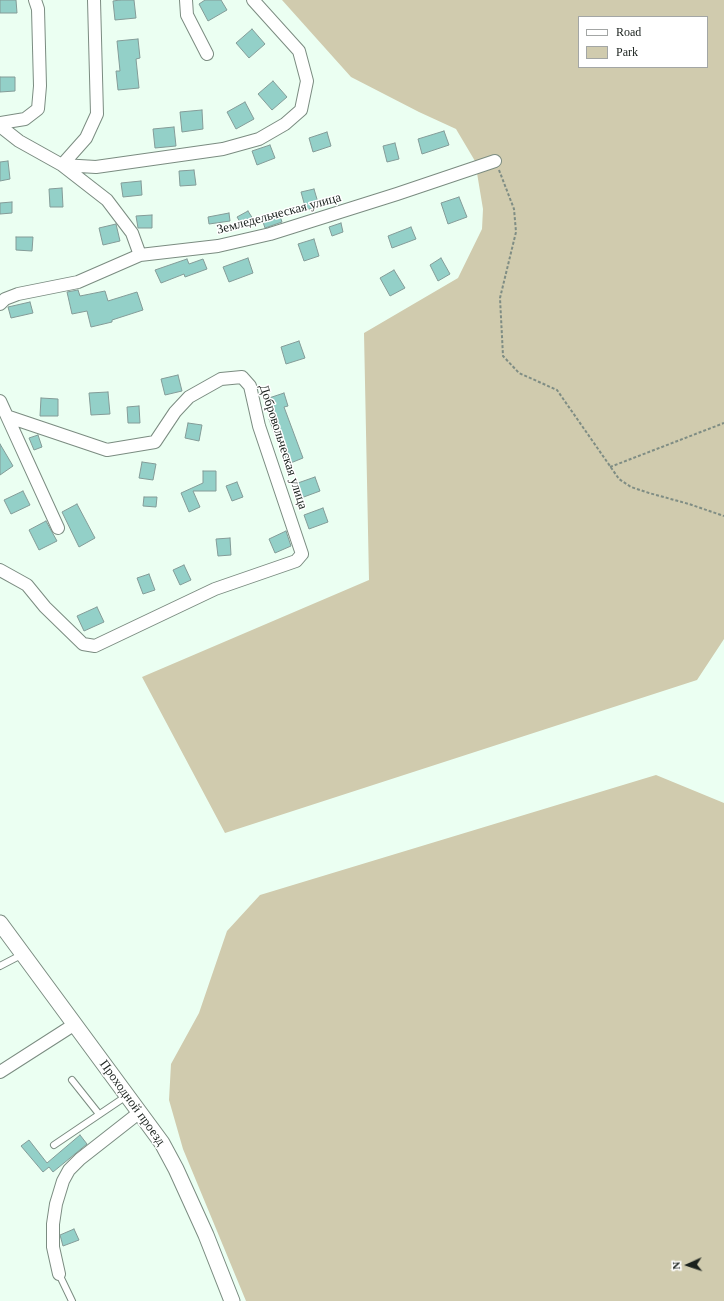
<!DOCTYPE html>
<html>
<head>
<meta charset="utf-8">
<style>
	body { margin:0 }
	#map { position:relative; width:724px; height:1301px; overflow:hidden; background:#ebfff2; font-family:"Times New Roman",serif }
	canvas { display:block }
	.legend { position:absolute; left:578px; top:16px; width:130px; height:52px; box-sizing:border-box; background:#fff; border:1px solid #a3a6a5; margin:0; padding:5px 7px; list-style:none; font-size:12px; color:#1a211d }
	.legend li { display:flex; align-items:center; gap:8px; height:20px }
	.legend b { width:20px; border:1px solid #a3a6a5 }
	.north { position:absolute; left:668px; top:1245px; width:40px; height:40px; -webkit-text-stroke:3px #fff; paint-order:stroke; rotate:267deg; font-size:11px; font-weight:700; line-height:16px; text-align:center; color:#1a211d }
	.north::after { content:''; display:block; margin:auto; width:14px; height:18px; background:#1a211d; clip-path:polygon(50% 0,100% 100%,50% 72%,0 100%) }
</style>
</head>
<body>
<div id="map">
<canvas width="724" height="1301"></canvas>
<ul class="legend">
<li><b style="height:5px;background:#fff"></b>Road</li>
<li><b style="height:11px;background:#d0cbae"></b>Park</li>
</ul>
<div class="north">N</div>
</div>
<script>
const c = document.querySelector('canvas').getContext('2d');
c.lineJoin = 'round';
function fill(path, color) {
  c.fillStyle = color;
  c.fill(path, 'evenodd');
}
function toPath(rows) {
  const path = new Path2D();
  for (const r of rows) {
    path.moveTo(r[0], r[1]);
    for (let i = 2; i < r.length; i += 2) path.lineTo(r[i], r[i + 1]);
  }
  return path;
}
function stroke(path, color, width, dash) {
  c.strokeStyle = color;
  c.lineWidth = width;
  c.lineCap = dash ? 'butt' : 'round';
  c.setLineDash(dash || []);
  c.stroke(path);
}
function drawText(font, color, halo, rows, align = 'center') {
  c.font = font + ' "Times New Roman",serif';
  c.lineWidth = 3;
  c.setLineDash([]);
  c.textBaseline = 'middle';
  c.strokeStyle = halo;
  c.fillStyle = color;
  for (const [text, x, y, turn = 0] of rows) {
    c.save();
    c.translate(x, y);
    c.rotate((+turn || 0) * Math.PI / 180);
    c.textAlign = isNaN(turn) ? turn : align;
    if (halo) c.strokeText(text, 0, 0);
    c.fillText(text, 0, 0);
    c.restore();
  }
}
fill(toPath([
	[282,0,724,0,724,639,697,680,225,833,142,677,369,580,364,333,458,278,482,229,483,209,475,161,456,129,419,112,351,77],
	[579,17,707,17,707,67,579,67],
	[656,775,724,803,724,1301,246,1301,183,1149,169,1100,171,1064,199,1013,227,931,260,895]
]), '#d0cbae');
const building = toPath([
	[0,0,16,0,17,13,0,13,0,0],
	[120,0,134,0,136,18,115,20,113,1,120,0],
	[205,0,221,0,227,10,208,21,199,4,205,0],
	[252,29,265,44,249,58,236,43,252,29],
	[138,39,140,58,136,59,139,88,118,90,116,71,120,71,117,41,138,39],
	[0,77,15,77,15,91,0,92,0,77],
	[273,81,287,97,272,110,258,94,273,81],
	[245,102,254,119,236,129,227,112,245,102],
	[202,110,203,129,182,132,180,112,202,110],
	[174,127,176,146,155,148,153,129,174,127],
	[444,131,449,145,422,154,418,139,444,131],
	[327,132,331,146,313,152,309,138,327,132],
	[395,143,399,159,387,162,383,146,395,143],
	[270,145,275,158,257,165,252,151,270,145],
	[8,161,10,179,0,181,0,162,8,161],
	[194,170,196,185,180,186,179,171,194,170],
	[141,181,142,195,123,197,121,183,141,181],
	[62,188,63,207,50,207,49,189,62,188],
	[314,189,319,206,306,210,301,192,314,189],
	[459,197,467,217,448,224,441,203,459,197],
	[12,202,12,213,0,214,0,203,12,202],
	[248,211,253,219,242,225,237,217,248,211],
	[229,213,230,221,209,224,208,217,229,213],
	[279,213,282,222,265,228,262,219,279,213],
	[152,215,152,228,138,228,136,216,152,215],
	[341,223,343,232,332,236,329,227,341,223],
	[116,224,120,241,103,245,99,228,116,224],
	[411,227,416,239,392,248,388,236,411,227],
	[16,237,33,237,32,251,16,250,16,237],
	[314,239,319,256,304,261,298,244,314,239],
	[248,258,253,273,229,282,223,267,248,258],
	[441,258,450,274,438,281,430,265,441,258],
	[187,259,189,264,203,259,207,269,185,277,184,274,161,283,155,270,187,259],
	[394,270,405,288,390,296,380,278,394,270],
	[78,290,80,296,105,291,108,301,137,292,143,310,112,320,112,322,91,327,87,311,72,314,67,292,78,290],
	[30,302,33,313,11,318,8,307,30,302],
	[299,341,305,358,286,364,281,347,299,341],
	[178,375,182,391,165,395,161,379,178,375],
	[108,392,110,414,91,415,89,393,108,392],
	[284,393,288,406,284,407,303,458,288,464,277,434,275,435,269,419,273,418,266,399,284,393],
	[41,398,58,399,58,416,40,416,41,398],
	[139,406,140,423,128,423,127,407,139,406],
	[188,423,202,425,199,441,185,438,188,423],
	[38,435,42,447,34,450,29,438,38,435],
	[0,444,13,466,0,475,0,444],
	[142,462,156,464,153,480,139,478,142,462],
	[203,471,216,471,216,491,193,491,200,507,189,512,181,493,203,483,203,471],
	[315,477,320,491,301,498,295,484,315,477],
	[237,482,243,497,232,501,226,486,237,482],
	[23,491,30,505,11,514,4,500,23,491],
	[144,497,157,497,156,507,143,506,144,497],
	[77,504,95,538,79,547,62,512,77,504],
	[323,508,328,522,309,529,304,515,323,508],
	[46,521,57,541,39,550,29,530,46,521],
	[286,531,291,546,275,553,269,539,286,531],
	[230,538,231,555,218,556,216,539,230,538],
	[184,565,191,580,180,585,173,570,184,565],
	[149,574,155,590,143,594,137,578,149,574],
	[97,607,104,622,84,631,77,616,97,607],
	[80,1135,87,1144,53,1172,49,1167,43,1172,21,1146,29,1140,47,1163,80,1135],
	[74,1229,79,1240,63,1246,60,1235,74,1229]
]);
fill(building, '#93d0c8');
stroke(building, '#849c98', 1);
const service = toPath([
	[0,966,23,954],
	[72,1080,99,1114],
	[54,1145,128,1095],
	[59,1274,72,1301]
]);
const minor = toPath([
	[94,0,97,114,86,138,62,165,107,200,132,233,140,255],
	[186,0,187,15,207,54],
	[0,123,25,119,38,109,40,86,38,9,35,0],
	[0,126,19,141,62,165,96,167,223,149,259,139,285,124,301,110,307,81,299,51,253,0],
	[0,304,5,299,18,294,78,282,140,255,218,246,270,234,397,194,495,161],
	[0,401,58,528],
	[0,570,27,585,45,607,83,644,95,646,215,589,296,561,302,554,259,426,250,386,242,377,221,379,189,397,175,412,155,442,107,450,9,417],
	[0,1072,75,1024],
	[59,1274,53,1247,53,1224,56,1204,63,1181,69,1170,80,1159,140,1112]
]);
const tertiary = toPath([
	[0,923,162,1143,176,1169,206,1235,232,1301]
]);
stroke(service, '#7b8c81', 8);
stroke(minor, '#7b8c81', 14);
stroke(tertiary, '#7b8c81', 17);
stroke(toPath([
	[499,170,514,209,516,232,500,298,503,356,519,373,557,390,619,479,631,487,649,493,689,504,724,516],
	[610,467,724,423]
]), '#7f8d84', 2, [3, 2]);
stroke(service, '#fff', 6);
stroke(minor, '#fff', 12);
stroke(tertiary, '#fff', 15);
drawText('13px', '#1a211d', '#fff', [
	["Земледельческая улица",279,214,-15],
	["Добровольческая улица",283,447,72],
	["Проходной проезд",132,1103,54]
]);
</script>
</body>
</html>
